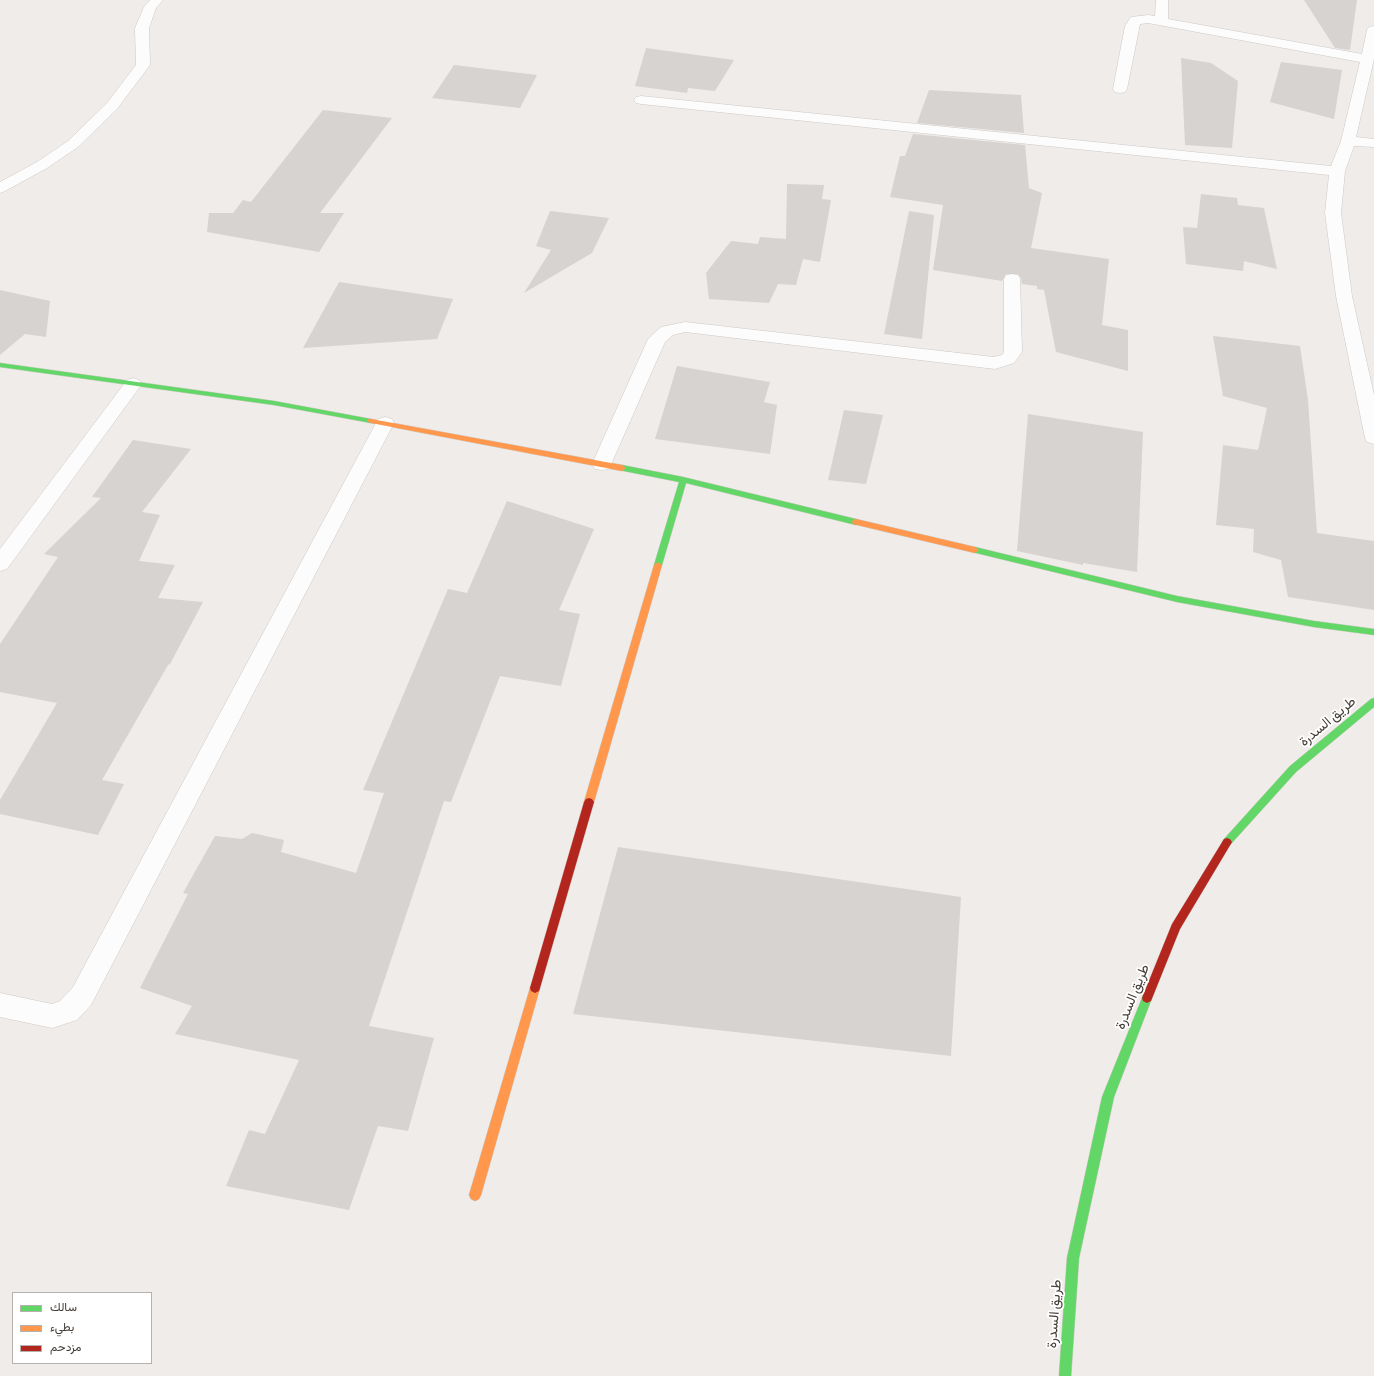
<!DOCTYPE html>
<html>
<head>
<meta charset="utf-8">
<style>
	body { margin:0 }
	#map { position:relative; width:1374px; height:1376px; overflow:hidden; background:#efece9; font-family:"Sofia Sans Condensed",Vazirmatn,sans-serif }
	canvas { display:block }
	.legend { position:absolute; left:12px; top:1292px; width:140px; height:72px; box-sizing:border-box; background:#fff; border:1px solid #b4b1af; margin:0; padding:5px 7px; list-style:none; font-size:12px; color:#433c37 }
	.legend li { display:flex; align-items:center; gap:8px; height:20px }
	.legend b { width:20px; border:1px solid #b4b1af }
</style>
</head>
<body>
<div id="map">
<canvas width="1374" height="1376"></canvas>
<ul class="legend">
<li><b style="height:5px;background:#63d668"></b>سالك</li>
<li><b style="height:5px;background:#ff974d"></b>بطيء</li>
<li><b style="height:5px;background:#b3261e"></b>مزدحم</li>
</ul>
</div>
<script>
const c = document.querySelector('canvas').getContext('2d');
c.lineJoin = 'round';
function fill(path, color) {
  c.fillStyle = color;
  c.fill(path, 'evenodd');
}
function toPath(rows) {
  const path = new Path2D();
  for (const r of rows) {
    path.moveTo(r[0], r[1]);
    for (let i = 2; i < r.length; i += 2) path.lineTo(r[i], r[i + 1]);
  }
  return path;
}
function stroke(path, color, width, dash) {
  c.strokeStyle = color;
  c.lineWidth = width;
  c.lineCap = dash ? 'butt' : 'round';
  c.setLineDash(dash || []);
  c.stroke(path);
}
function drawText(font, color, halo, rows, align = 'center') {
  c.font = font + ' "Sofia Sans Condensed",Vazirmatn,sans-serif';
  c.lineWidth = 3.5;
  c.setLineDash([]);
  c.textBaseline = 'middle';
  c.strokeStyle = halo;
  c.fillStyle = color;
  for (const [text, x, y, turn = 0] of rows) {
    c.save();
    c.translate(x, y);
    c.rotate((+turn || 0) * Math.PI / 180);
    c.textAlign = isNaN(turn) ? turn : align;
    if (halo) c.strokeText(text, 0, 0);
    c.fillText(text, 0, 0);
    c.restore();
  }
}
fill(toPath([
	[1304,0,1357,0,1350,50,1335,48],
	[646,48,734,60,715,91,688,88,687,93,635,86],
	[1181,58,1211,63,1238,81,1232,148,1185,145],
	[1281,62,1342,70,1334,119,1270,102],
	[454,65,537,75,520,108,432,98],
	[929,90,1021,95,1024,133,917,123],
	[323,110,392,118,320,213,344,213,319,252,207,232,209,213,233,213,243,200,251,202],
	[913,134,1025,145,1029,188,1042,193,1031,248,1109,259,1102,325,1128,330,1128,371,1056,352,1044,290,1037,289,1037,286,1022,284,1021,278,1018,274,1006,274,1002,281,933,270,943,205,890,197,900,156,905,156],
	[787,184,824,185,822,199,831,200,820,262,803,259,796,285,778,284,769,303,709,299,706,273,731,241,758,244,760,237,786,239],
	[1201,194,1237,198,1238,205,1264,208,1277,269,1244,261,1243,271,1186,264,1183,227,1197,228],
	[550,211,609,218,592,253,524,293,551,250,536,246],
	[909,211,934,215,922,339,884,334],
	[339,282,453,299,437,339,303,348],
	[0,290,50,301,46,337,25,334,0,355],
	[1213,336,1300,346,1308,400,1317,533,1374,541,1374,610,1288,597,1281,560,1253,552,1254,529,1216,525,1223,445,1258,450,1267,408,1223,396],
	[677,366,770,382,764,402,777,405,770,454,655,439],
	[844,410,883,415,866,484,828,480],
	[1028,414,1143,432,1137,572,1083,563,1083,565,1017,551],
	[133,440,191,449,142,512,160,515,139,561,175,565,158,598,203,602,170,664,168,665,102,780,124,784,98,835,0,814,0,800,57,703,0,692,0,644,58,557,44,554,101,498,92,497],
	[507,501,594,529,559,610,580,614,561,686,500,676,451,802,444,801,369,1026,434,1038,408,1131,378,1126,349,1210,226,1186,249,1130,265,1134,299,1060,175,1034,192,1006,140,988,188,894,183,893,215,836,242,839,252,833,284,840,281,852,356,873,384,793,363,790,448,589,467,593],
	[618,847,961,897,951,1056,573,1014]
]), '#d7d3d0');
const street = toPath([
	[150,0,163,0,156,8,149,28,150,65,117,109,78,147,47,168,5,191,0,193,0,182,37,162,68,141,107,103,136,65,135,28,144,7,150,0],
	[1156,0,1168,0,1168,19,1362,54,1367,30,1369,27,1374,26,1374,59,1356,137,1374,139,1374,147,1354,146,1345,171,1341,213,1352,296,1374,395,1374,444,1367,442,1365,438,1336,296,1325,213,1329,175,641,104,636,103,634,100,636,97,641,96,1331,166,1341,141,1360,62,1148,23,1140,24,1127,89,1125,92,1120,93,1115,92,1113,89,1125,26,1131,17,1148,15,1155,16,1156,0],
	[1012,274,1018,275,1020,279,1022,352,1014,363,995,369,685,332,673,335,665,342,609,469,602,470,595,469,592,464,648,339,661,327,685,322,994,357,1002,355,1004,352,1004,279,1006,275,1012,274],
	[133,378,139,380,142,384,139,388,7,569,0,571,0,549,127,380,133,378],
	[385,417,392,419,394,423,91,1005,77,1020,52,1028,0,1017,0,993,52,1004,60,1001,73,987,376,423,378,419,385,417]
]);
const fast = toPath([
	[0,363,274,401,371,419,375,421,371,423,274,405,0,367,0,363],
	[622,465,683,477,856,519,860,522,856,525,686,483,662,565,658,568,654,565,679,482,619,470,618,468,622,465],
	[975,547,1177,596,1314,621,1374,629,1374,635,1314,627,1177,602,972,552,971,550,975,547],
	[1374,698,1374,707,1296,772,1230,845,1227,846,1224,845,1222,842,1224,839,1290,766,1371,699,1374,698],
	[1147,993,1151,995,1152,998,1114,1097,1079,1258,1071,1376,1059,1376,1067,1258,1102,1097,1142,998,1143,995,1147,993]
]);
const slow = toPath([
	[368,419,371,419,622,465,626,468,622,471,371,423,367,421,368,419],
	[856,519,975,547,979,550,975,553,853,524,852,522,853,520,856,519],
	[658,562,662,565,594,802,592,805,589,806,586,805,584,802,654,565,658,562],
	[535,983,539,985,540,988,481,1195,479,1199,475,1201,471,1199,469,1195,530,988,531,985,535,983]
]);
const jam = toPath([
	[589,798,592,799,594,802,540,988,539,991,535,993,531,991,530,988,584,802,586,799,589,798],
	[1227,838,1230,839,1232,842,1180,929,1151,1001,1147,1003,1143,1001,1142,998,1172,924,1224,839,1227,838]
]);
stroke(street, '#ccc9c7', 1);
stroke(fast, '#cec9c2', 1);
stroke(slow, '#cec9c2', 1);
stroke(jam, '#cec9c2', 1);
fill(street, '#fdfcfc');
fill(fast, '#63d668');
fill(slow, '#ff974d');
fill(jam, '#b3261e');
drawText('14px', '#433c37', '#fff', [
	["طريق السدرة",1328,722,-40],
	["طريق السدرة",1133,997,-68],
	["طريق السدرة",1055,1314,-86]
]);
</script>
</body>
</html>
